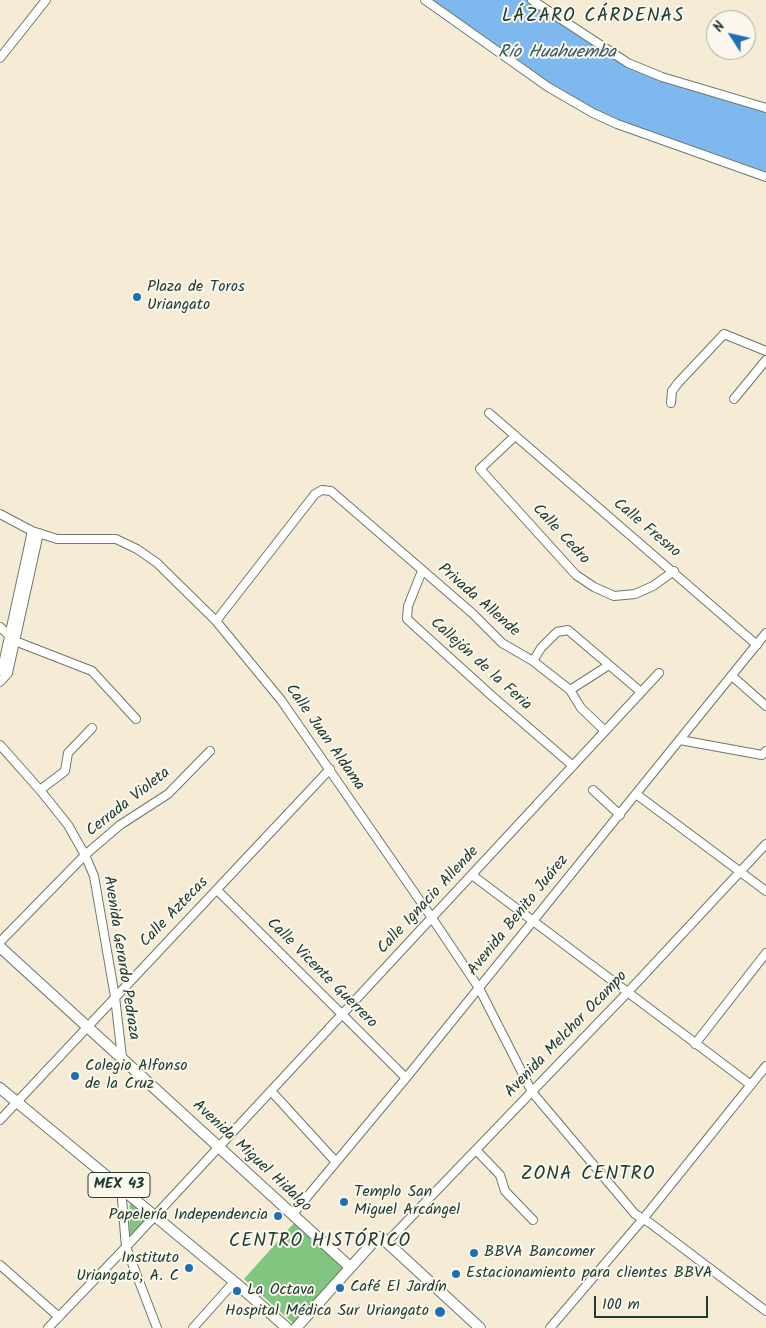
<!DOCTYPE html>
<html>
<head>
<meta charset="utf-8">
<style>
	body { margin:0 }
	#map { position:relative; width:766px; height:1328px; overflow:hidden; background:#f6ebd5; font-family:Kalam,sans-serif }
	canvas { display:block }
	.north { position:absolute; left:706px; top:10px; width:50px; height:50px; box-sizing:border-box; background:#fbf7ec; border:1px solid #a3ada2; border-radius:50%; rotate:305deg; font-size:14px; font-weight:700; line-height:20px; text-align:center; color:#1f3d34 }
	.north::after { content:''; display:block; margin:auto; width:18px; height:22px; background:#1f6fb2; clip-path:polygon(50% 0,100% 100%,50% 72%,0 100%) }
	.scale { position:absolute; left:594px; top:1296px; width:114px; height:22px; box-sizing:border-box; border:2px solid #1f3d34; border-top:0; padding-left:6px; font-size:15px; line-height:18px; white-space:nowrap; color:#1f3d34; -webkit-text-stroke:4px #fbf7ec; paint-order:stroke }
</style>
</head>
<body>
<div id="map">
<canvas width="766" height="1328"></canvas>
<div class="north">N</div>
<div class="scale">100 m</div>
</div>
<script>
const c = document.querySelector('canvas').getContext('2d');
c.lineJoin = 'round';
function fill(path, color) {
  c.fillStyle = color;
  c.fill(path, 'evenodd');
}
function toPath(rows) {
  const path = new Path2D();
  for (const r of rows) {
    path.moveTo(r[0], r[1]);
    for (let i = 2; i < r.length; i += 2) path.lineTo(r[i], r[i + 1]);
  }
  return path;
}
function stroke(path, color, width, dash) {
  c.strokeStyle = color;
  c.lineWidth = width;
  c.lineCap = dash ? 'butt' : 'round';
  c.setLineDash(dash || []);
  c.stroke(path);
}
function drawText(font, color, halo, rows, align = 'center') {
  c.font = font + ' Kalam,sans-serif';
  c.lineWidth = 4;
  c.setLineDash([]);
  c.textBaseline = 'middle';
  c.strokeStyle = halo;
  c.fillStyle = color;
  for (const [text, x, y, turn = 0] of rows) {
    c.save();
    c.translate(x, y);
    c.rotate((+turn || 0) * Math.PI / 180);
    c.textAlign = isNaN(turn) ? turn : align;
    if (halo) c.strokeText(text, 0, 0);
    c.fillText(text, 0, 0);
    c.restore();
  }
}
fill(toPath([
	[130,1197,151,1216,133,1236,129,1238],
	[295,1222,345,1267,294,1324,244,1279]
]), '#80c580');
fill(toPath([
	[425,0,531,0,630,64,766,112,766,175,666,141,568,99]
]), '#7fb8ef');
const minor = toPath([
	[425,0,548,87,593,113,617,124,766,177],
	[532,0,628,63,662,77,766,108],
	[0,58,46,0],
	[734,399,766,360],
	[671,403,672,391,678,383,724,334,766,351],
	[489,413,757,645],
	[515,436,480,469,576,575,594,587,614,596,635,594,653,586,674,571],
	[0,514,32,531,57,539,116,539,137,549,157,563,216,621,281,700,432,918,479,988,532,1092,635,1214,650,1223,766,1311],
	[422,571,408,606,407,619,492,696,573,766],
	[216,621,315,494,322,490,331,491,472,613,502,643,533,661,570,690,581,708,605,731],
	[0,627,15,641,92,671,136,719],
	[533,661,541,648,557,632,568,630,641,692],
	[0,671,2,669,32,531],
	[732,676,766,706],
	[0,682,8,673,39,533],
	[570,690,609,665],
	[680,740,762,755,766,751],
	[0,745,40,790,68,825,85,855,94,876,115,997,122,1057],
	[40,790,65,771,68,753,92,728],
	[593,790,620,815],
	[636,794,766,891],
	[472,875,751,1085],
	[217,890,406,1078],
	[0,942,85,855,120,825,168,794,210,751],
	[695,1044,766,953],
	[271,1091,336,1162],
	[0,1120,330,769],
	[476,1150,500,1175,505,1191,533,1220],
	[121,1187,126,1247,157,1328],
	[292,1215,406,1078,766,633],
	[387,1242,627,993,766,844],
	[0,1265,59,1317],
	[48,1328,126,1247,659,673],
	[193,1328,234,1282],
	[550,1328,643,1219,766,1066]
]);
const major = toPath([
	[0,947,350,1267],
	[0,1088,237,1284,287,1328],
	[296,1328,376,1239,381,1237,480,1328]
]);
stroke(minor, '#6a7a6c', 10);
stroke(major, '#6a7a6c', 12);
stroke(minor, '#fff', 8);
stroke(major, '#fff', 10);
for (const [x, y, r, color] of [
	[137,297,5,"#1f6fb2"],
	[75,1076,5,"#1f6fb2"],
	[344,1202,5,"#1f6fb2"],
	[278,1216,5,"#1f6fb2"],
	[474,1253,5,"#1f6fb2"],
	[189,1268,5,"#1f6fb2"],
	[456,1274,5,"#1f6fb2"],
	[340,1288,5,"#1f6fb2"],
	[237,1291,5,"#1f6fb2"],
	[440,1312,6,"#1f6fb2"]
]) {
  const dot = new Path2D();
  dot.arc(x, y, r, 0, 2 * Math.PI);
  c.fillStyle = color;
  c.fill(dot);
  stroke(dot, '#fbf7ec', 2);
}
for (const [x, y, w] of [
	[119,1185,62]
]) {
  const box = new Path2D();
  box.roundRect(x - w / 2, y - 12.5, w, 25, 4);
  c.fillStyle = '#fbf7ec';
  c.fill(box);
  stroke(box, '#1f3d34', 1);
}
drawText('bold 15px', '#1f3d34', null, [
	["MEX 43",119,1185]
]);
drawText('16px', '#1f3d34', '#fbf7ec', [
	["Plaza de Toros",147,288],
	["Uriangato",147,306],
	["Colegio Alfonso",85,1067],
	["de la Cruz",85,1085],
	["Templo San",354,1193],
	["Miguel Arcángel",354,1211],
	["Papelería Independencia",268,1216,"right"],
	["BBVA Bancomer",484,1253],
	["Instituto",179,1259,"right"],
	["Uriangato, A. C",179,1277,"right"],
	["Estacionamiento para clientes BBVA",466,1274],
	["Café El Jardín",350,1288],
	["La Octava",247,1291],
	["Hospital Médica Sur Uriangato",429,1312,"right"]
], 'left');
drawText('16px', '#1f3d34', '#fbf7ec', [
	["Calle Fresno",646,529,40],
	["Calle Cedro",560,535,47],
	["Privada Allende",478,601,41],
	["Callejón de la Feria",480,665,42],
	["Calle Juan Aldama",324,738,55],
	["Cerrada Violeta",129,803,-38],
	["Calle Ignacio Allende",429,901,-47],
	["Calle Aztecas",175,913,-46],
	["Avenida Benito Juárez",519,916,-51],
	["Avenida Gerardo Pedraza",120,958,81],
	["Calle Vicente Guerrero",321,974,45],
	["Avenida Melchor Ocampo",567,1035,-46],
	["Avenida Miguel Hidalgo",251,1157,43]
]);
drawText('italic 18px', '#375c63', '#fbf7ec', [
	["Río Huahuemba",557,54]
]);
c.letterSpacing = '1px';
drawText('19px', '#1f3d34', '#fbf7ec', [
	["LÁZARO CÁRDENAS",593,18],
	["ZONA CENTRO",588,1176],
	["CENTRO HISTÓRICO",320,1243]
]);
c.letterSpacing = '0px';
</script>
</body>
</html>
